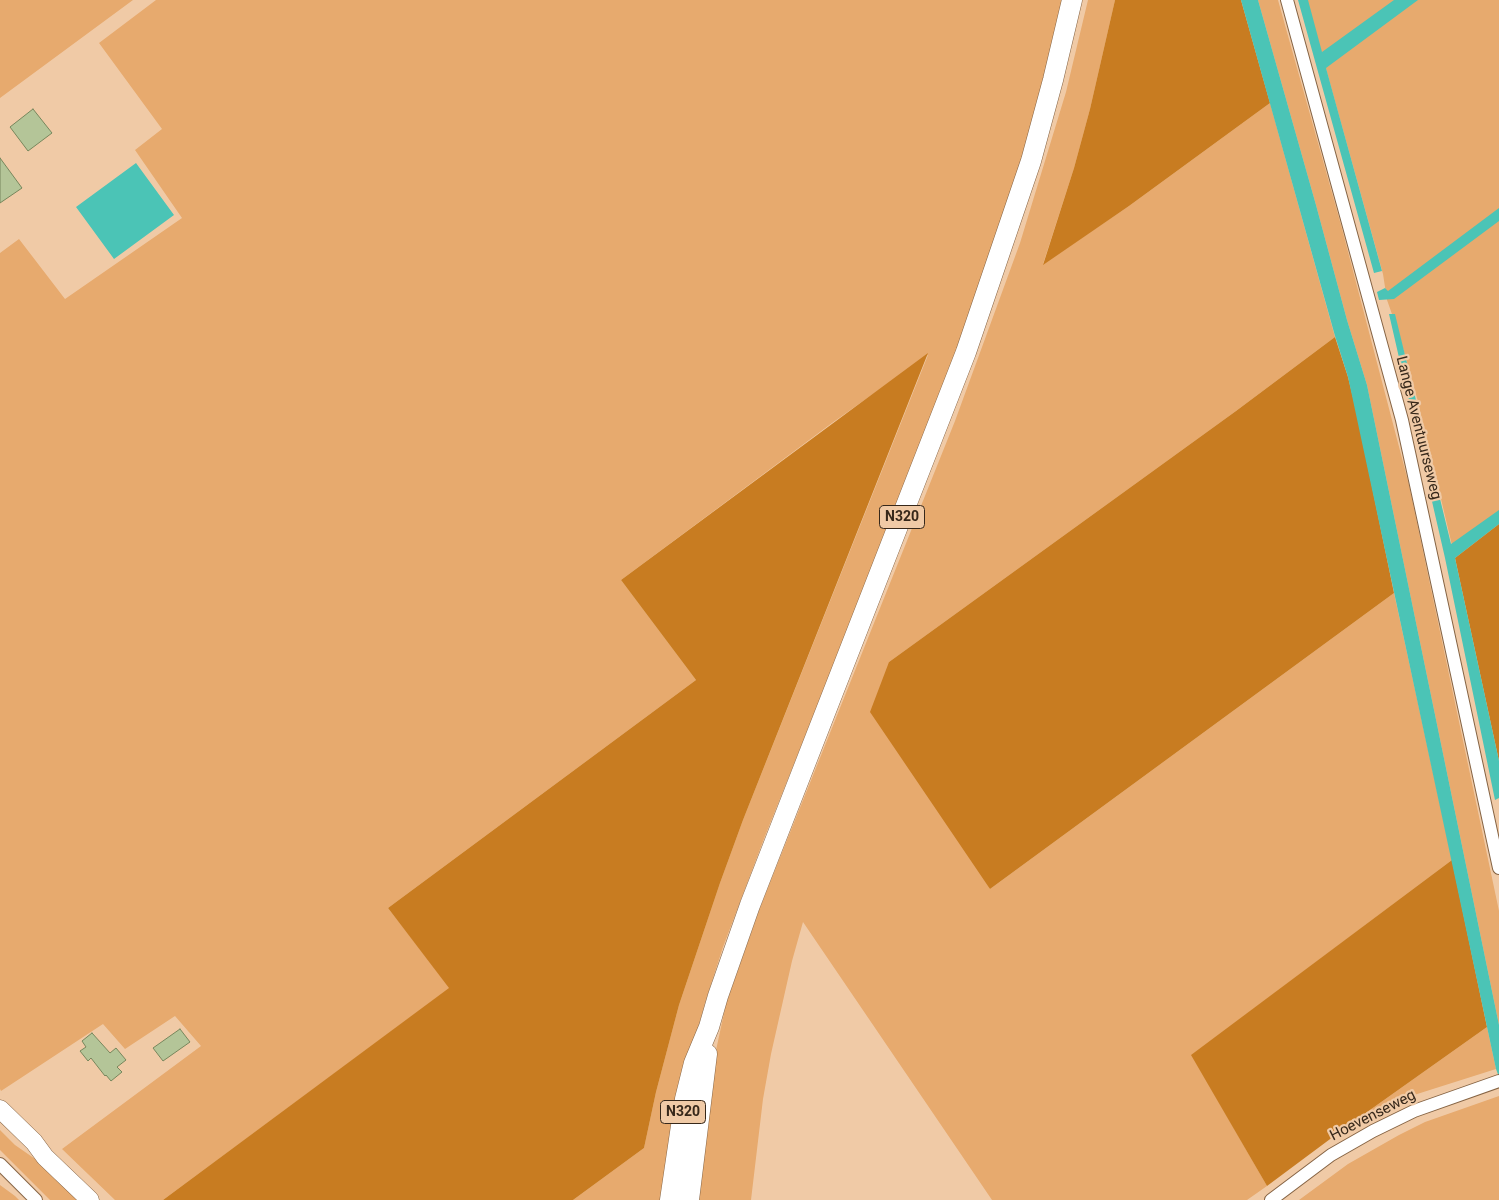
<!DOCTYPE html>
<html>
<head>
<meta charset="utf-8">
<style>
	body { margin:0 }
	canvas { display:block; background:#f0caa6 }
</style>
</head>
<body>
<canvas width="1499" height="1200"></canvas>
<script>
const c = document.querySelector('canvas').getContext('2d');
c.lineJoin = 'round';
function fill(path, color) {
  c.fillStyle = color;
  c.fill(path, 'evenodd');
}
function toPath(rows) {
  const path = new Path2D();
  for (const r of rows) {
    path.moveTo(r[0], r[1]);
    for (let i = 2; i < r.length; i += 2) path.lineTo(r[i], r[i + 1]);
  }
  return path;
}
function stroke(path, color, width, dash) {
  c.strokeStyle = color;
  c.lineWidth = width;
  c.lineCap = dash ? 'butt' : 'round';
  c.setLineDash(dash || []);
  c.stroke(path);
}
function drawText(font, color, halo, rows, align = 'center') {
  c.font = font + ' Roboto,sans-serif';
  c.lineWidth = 4.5;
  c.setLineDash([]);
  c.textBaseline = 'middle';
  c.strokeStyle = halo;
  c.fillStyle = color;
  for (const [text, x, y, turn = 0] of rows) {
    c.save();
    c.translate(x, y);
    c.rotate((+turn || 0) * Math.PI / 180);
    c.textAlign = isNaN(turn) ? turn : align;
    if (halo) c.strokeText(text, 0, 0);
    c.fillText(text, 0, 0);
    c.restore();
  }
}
fill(toPath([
	[0,0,133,0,0,98],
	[156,0,1062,0,1052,48,1023,156,934,415,765,836,723,947,705,1003,690,1056,662,1200,573,1200,644,1148,656,1092,679,1005,720,883,743,820,928,355,832,423,621,580,696,680,388,908,450,988,163,1200,115,1200,62,1149,201,1046,175,1016,125,1049,103,1024,1,1091,0,1089,0,253,19,239,65,299,182,218,135,150,162,129,99,43],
	[1088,0,1115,0,1090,109,1074,168,1043,264,1129,206,1270,103,1335,337,1236,411,889,662,990,889,1394,593,1452,860,1192,1055,1267,1186,1247,1200,992,1200,803,922,792,961,771,1054,763,1099,751,1200,692,1200,710,1078,726,1004,761,905,955,421,1020,243,1066,92],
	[1258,0,1278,0,1341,225,1409,485,1499,911,1499,1025,1367,385,1347,320,1316,205],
	[1307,0,1499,0,1499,524,1455,558,1417,398,1399,334,1387,300,1383,274],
	[1487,1027,1496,1069,1414,1095,1389,1107,1335,1137,1353,1122],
	[1499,1096,1499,1200,1299,1200,1348,1164,1399,1135,1425,1122],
	[0,1130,15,1145,51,1170,82,1200,50,1200,0,1150],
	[0,1185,15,1196,19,1200,0,1200]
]), '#e7aa6e');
fill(toPath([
	[1115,0,1241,0,1270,103,1129,206,1043,265,1074,168,1090,109],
	[1335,337,1348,377,1357,414,1394,593,990,889,870,712,889,662,1236,411],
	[928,353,743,820,720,883,679,1005,656,1092,644,1148,573,1200,163,1200,449,988,388,908,696,680,621,580],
	[1499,524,1499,761,1455,558],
	[1452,860,1487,1027,1353,1122,1267,1186,1191,1055]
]), '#c87c21');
fill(toPath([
	[1241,0,1258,0,1316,205,1347,320,1367,385,1499,1025,1499,1077,1496,1069,1348,377,1335,336],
	[1298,0,1308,0,1322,52,1394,0,1418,0,1326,68,1382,271,1374,273],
	[136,163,174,215,114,259,76,207],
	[1499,208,1499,221,1394,299,1379,300,1377,292,1385,288,1388,291],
	[1389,314,1395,314,1451,544,1499,510,1499,524,1455,558,1499,761,1499,798,1495,800,1445,558]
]), '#4bc4b6');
const building = toPath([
	[33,109,52,133,28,151,10,127,33,109],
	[0,158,22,188,0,203,0,158],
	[180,1029,190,1042,163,1061,153,1048,180,1029],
	[92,1033,110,1053,116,1048,126,1060,117,1067,122,1072,111,1081,106,1075,105,1076,91,1058,88,1061,80,1051,86,1047,82,1041,92,1033]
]);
fill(building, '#b4c598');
stroke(building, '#77865c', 1);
const street = toPath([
	[1287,0,1402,420,1499,868],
	[0,1164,36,1200],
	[1271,1200,1331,1155,1373,1131,1414,1111,1499,1081]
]);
const secondary = toPath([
	[0,1109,34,1142,45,1157,90,1200]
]);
const primary = toPath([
	[670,1200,685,1099,694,1063,709,1027,718,996,750,905,966,352,1031,161,1053,80,1072,0],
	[689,1200,707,1054]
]);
stroke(street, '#866444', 14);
stroke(secondary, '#866444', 19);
stroke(primary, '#866444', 21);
stroke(street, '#fff', 12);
stroke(secondary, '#fff', 18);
stroke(primary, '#fff', 20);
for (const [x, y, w] of [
	[902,517,45],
	[683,1112,45]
]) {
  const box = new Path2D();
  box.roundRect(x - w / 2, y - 11.5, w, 23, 4);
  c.fillStyle = '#f0caa6';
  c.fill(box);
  stroke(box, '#37281a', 1);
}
drawText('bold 14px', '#37281a', null, [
	["N320",902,517],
	["N320",683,1112]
]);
drawText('15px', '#37281a', '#f0caa6', [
	["Lange Aventuurseweg",1418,428,76],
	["Hoevenseweg",1373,1116,-27]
]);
</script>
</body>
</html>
